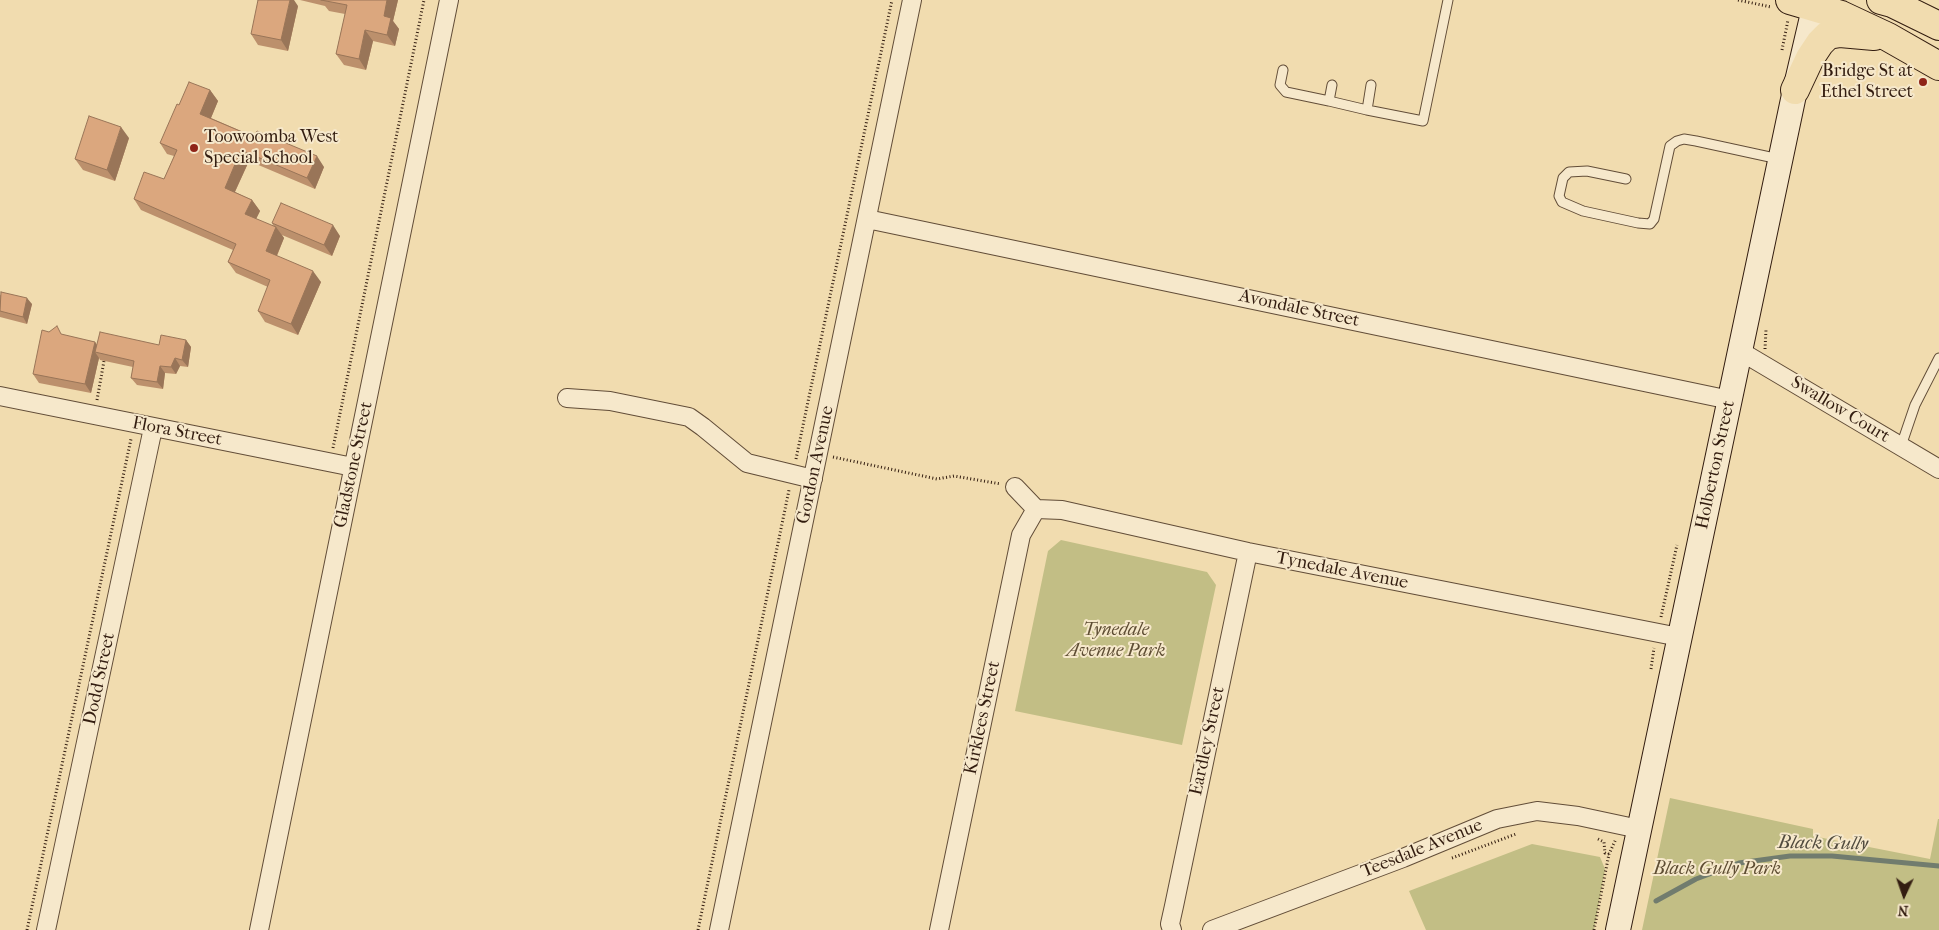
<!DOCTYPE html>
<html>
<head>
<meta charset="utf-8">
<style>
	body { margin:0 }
	#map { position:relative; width:1939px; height:930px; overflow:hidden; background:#f1dcaf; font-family:"IM FELL French Canon",serif }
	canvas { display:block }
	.north { position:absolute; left:1879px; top:870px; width:50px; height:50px; -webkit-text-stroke:4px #f6e8cb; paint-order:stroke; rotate:183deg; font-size:14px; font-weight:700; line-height:20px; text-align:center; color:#331d10 }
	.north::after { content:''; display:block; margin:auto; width:18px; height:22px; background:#331d10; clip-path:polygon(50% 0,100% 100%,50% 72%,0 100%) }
</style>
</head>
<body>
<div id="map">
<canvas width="1939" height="930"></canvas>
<div class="north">N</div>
</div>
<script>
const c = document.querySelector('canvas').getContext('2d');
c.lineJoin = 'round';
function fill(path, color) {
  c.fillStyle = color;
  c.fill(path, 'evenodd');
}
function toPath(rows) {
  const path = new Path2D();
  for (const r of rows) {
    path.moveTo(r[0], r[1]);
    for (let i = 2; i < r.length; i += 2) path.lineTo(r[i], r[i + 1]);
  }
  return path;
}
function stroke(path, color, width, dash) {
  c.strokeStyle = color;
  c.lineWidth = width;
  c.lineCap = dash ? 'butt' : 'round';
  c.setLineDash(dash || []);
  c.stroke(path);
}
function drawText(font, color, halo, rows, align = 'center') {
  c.font = font + ' "IM FELL French Canon",serif';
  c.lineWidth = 4;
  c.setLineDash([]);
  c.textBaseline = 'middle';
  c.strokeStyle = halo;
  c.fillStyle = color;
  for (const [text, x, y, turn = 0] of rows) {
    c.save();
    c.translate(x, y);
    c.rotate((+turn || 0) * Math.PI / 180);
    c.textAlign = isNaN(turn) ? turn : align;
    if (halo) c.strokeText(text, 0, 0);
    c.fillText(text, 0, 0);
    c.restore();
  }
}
fill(toPath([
	[1061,540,1207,572,1216,585,1182,745,1015,711,1048,551],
	[1670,798,1813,829,1813,836,1930,859,1938,819,1939,819,1939,930,1642,930],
	[1532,844,1600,857,1605,869,1594,930,1426,930,1409,891]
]), '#c2be85');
stroke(toPath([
	[1656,901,1696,879,1739,863,1790,856,1832,856,1939,866]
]), '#717c6e', 5);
const lane = toPath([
	[1283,70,1280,85,1286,92,1329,101],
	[1332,85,1329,101,1367,110],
	[1371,85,1367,110,1423,121,1448,0],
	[1626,179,1587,171,1569,172,1563,178,1559,196,1562,202,1583,211,1638,223,1650,224,1654,219,1670,146,1677,141,1684,139,1696,141,1779,159],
	[1901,446,1915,405,1939,358]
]);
const street = toPath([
	[867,219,1730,400],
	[1740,351,1939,469],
	[0,396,353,467],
	[567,398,610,401,689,417,703,427,747,463,813,479],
	[1015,487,1036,509,1062,510,1248,552,1679,637],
	[46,930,153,428],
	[259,930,449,0],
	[719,930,912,0],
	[939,930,1021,535,1036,509],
	[1172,930,1170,924,1174,906,1248,552],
	[1212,930,1403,858,1497,819,1537,811,1578,816,1639,829]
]);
const secondary = toPath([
	[1618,930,1795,90,1816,0]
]);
const primary = toPath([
	[1790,0,1841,15,1888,37,1939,66],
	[1881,0,1892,3,1939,26],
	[1795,90,1810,58,1820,43,1828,35,1840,33,1874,36]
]);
stroke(lane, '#624d38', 11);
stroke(street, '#624d38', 20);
stroke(secondary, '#331d10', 26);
stroke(primary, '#331d10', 30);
stroke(toPath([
	[1738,0,1771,7],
	[1782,50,1788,20],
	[1765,349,1766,330],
	[97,400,104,361],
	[333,448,424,0],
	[833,457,937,479,954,476,1001,484],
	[796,459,892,0],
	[1661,617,1677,545],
	[1651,669,1654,648],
	[1598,839,1604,842,1605,853,1609,854],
	[1452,858,1516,834],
	[27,930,131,439],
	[698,930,789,490],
	[1594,930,1609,854,1616,839]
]), '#331d10', 3, [1, 2.5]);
stroke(lane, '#f6e8cb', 9);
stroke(street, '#f6e8cb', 18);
stroke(secondary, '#f6e8cb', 24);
stroke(primary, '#f1dcaf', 28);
fill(toPath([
	[300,0,398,0,393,21,399,29,395,46,373,41,366,70,344,65,336,54,345,14,329,11,325,6],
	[298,6,288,51,258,45,251,34],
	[210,90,218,101,211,118,324,167,315,189,249,161,235,192,252,200,260,211,256,219,274,227,272,223,340,236,332,256,282,235,284,238,277,256,321,282,298,335,265,322,258,311,268,287,236,273,228,262,233,250,141,210,134,199,164,179,174,156,167,154,160,143],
	[129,138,115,181,83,170,75,159],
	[0,295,32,304,27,324,0,317],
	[63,335,95,342,97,345,159,345,186,340,191,347,188,367,180,366,176,374,165,373,163,389,137,385,131,378,133,367,100,360,99,358,91,393,39,383,33,374]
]), '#bc906c');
fill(toPath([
	[290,0,294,0,298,6,288,51,281,40],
	[387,0,398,0,393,21,399,29,395,46,387,35,384,16],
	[365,30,373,41,366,70,359,59],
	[210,90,218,101,208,125,200,114],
	[121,127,129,138,115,181,107,170],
	[241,150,249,161,232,198,225,188],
	[317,156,324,167,315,189,307,178],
	[252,200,260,211,253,225,245,214],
	[333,225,340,236,332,256,324,245],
	[276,227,284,238,274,262,266,251],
	[313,271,321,282,298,335,291,324],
	[27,298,32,304,27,324,23,317],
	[186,340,191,347,188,367,182,360],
	[95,342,100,350,95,352,99,358,91,393,85,384],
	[175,358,180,366,176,374,171,367],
	[160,366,165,373,163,389,157,382]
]), '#997558');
const building = toPath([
	[258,0,290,0,281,40,251,34,258,0],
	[321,0,387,0,384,16,391,18,387,35,365,30,359,59,336,54,347,5,321,0],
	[189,82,210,90,200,114,254,137,257,131,317,156,307,178,241,150,225,188,252,200,245,214,276,227,266,251,313,271,291,324,258,311,270,280,228,262,236,244,134,199,144,172,164,179,177,150,160,143,177,104,179,105,189,82],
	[89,116,121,127,107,170,75,159,89,116],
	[281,203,333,225,324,245,272,223,281,203],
	[1,292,27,298,23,317,0,311,1,292],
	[57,326,61,334,95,342,85,384,33,374,42,330,49,332,57,326],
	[100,332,159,345,161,335,186,340,182,360,175,358,171,367,160,366,157,382,131,378,134,361,95,352,100,332]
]);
fill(building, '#dba77e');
stroke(building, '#997558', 1);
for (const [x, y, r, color] of [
	[1923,82,5,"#8f2418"],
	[194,148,5,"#8f2418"]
]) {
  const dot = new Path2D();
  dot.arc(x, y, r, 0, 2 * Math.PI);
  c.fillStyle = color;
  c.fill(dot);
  stroke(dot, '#f6e8cb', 2);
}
drawText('18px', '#331d10', '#f6e8cb', [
	["Bridge St at",1913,72],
	["Ethel Street",1913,93],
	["Toowoomba West",204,138,"left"],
	["Special School",204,159,"left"]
], 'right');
drawText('18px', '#331d10', '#f6e8cb', [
	["Avondale Street",1299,309,12],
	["Swallow Court",1840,410,31],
	["Flora Street",177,432,11],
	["Gladstone Street",354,465,-78],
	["Gordon Avenue",816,465,-78],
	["Holberton Street",1716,465,-78],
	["Tynedale Avenue",1342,571,11],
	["Dodd Street",100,679,-78],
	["Kirklees Street",983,718,-78],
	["Eardley Street",1208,741,-78],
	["Teesdale Avenue",1422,849,-22]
]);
drawText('italic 18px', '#5e4d33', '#f6e8cb', [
	["Tynedale",1116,631],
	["Avenue Park",1116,652],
	["Black Gully Park",1717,870]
]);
drawText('italic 19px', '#524c3f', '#f6e8cb', [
	["Black Gully",1823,844,1]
]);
</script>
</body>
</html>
